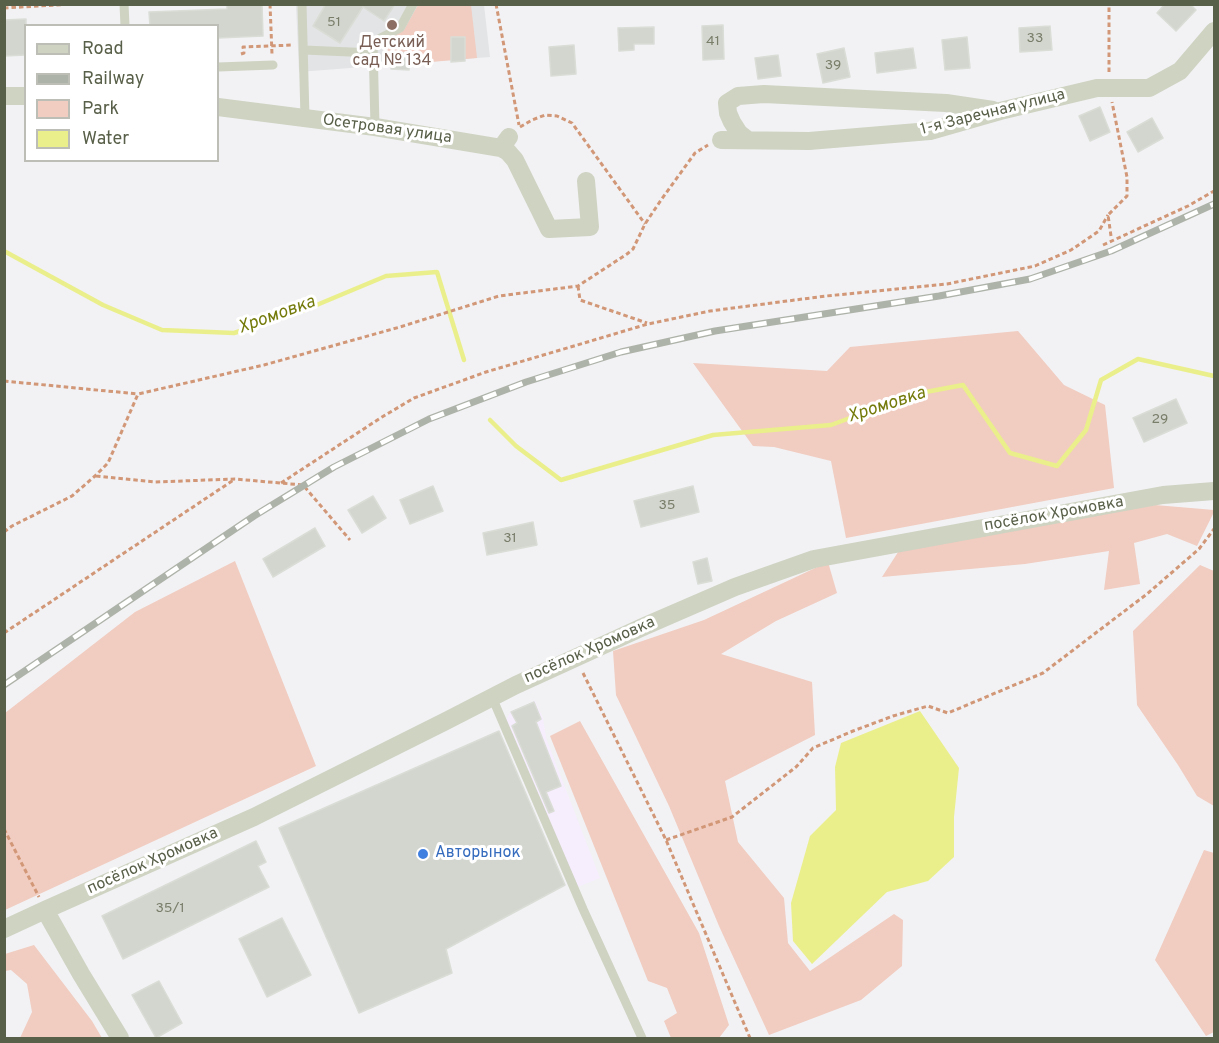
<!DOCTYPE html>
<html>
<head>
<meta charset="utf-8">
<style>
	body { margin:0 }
	#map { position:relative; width:1219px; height:1043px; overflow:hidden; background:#f2f2f4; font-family:Overpass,sans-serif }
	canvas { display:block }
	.frame { position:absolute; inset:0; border:6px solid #596049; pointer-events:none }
	.legend { position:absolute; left:24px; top:24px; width:195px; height:138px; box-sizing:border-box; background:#fff; border:2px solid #bdbfb6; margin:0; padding:8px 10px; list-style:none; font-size:18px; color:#596049 }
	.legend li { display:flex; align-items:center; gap:12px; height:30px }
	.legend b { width:30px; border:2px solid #bdbfb6 }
</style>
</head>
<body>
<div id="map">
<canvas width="1219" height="1043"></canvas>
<div class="frame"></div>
<ul class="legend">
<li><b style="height:8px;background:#ced3c2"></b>Road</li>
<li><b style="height:8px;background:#aeb3a9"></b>Railway</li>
<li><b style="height:16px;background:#f1ccc0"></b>Park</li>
<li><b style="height:16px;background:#eaef8c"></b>Water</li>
</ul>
</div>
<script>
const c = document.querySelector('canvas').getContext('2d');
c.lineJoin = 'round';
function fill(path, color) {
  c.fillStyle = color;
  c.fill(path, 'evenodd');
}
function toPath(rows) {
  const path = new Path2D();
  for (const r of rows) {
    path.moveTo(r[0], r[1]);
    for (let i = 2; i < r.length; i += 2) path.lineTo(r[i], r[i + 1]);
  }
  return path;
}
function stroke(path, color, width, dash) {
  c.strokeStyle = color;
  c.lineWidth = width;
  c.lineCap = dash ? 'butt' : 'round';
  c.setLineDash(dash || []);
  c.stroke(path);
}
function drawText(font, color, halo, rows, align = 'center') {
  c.font = font + ' Overpass,sans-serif';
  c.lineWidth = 6;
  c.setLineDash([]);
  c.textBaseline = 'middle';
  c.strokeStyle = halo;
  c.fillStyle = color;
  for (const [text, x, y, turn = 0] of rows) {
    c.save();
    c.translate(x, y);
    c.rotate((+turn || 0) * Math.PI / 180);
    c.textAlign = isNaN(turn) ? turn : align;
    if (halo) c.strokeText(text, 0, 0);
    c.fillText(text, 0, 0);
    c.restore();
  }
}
fill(toPath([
	[535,701,543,718,546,738,600,878,575,888,507,727,507,718,511,711]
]), '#f6edfd');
fill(toPath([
	[296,5,484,5,490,57,299,72]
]), '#e3e4e5');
fill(toPath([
	[418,5,471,5,477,58,385,66,384,41,404,30],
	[1018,331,1064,385,1105,405,1114,488,846,538,831,461,774,447,753,446,693,363,827,371,850,347],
	[1155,505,1214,510,1214,512,1197,546,1167,534,1134,543,1140,584,1104,590,1109,551,1025,564,882,577,902,546],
	[235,561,316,766,5,910,5,713,135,612],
	[828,562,837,593,776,621,721,654,812,682,815,735,725,781,738,842,784,898,788,943,810,971,894,914,903,920,902,966,861,1000,769,1035,719,926,669,806,616,695,613,651,704,620],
	[1200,565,1214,571,1214,806,1197,796,1178,765,1137,705,1133,631],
	[580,721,699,933,729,1025,719,1038,671,1038,664,1021,677,1013,667,988,648,981,550,736],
	[1204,850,1214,853,1214,1032,1206,1036,1155,960],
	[34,945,92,1021,102,1038,20,1038,32,1012,27,984,11,970,5,971,5,954]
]), '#f1ccc0');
fill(toPath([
	[920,711,959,768,954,817,954,857,928,881,887,892,812,964,793,941,791,903,810,836,836,810,835,767,841,743]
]), '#eaef8c');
stroke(toPath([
	[4,251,103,305,162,330,234,333,307,309,386,276,437,272,464,360],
	[490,420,516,446,561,480,713,435,831,425,915,394,963,385,1010,453,1057,466,1086,430,1101,380,1138,359,1214,376]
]), '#eaef8c', 4.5);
const building = toPath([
	[227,4,262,4,263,36,218,38,218,26,150,26,149,12,227,9,227,4],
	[326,4,395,4,384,21,363,7,340,43,313,26,326,4],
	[1165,4,1190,4,1196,10,1176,31,1157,13,1165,4],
	[26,19,26,55,4,56,4,20,26,19],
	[723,25,724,59,703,60,702,26,723,25],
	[1050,26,1052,50,1020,52,1019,28,1050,26],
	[654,27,654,44,634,44,634,50,619,51,618,28,654,27],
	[451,37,465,37,465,61,451,62,451,37],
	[967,37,970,68,945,70,942,40,967,37],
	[574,45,576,74,551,76,549,47,574,45],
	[844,48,850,77,823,83,817,54,844,48],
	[913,48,916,68,877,73,875,53,913,48],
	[392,52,410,53,409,70,391,69,392,52],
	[778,55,781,76,758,79,755,58,778,55],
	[1100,107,1110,132,1090,141,1079,116,1100,107],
	[1152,118,1163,138,1138,152,1127,132,1152,118],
	[1176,399,1187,423,1144,442,1133,418,1176,399],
	[433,486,443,511,410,524,400,500,433,486],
	[693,486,699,512,641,527,634,501,693,486],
	[373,496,386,518,362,533,348,510,373,496],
	[533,522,537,545,487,555,483,533,533,522],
	[315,528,325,546,273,577,263,559,315,528],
	[707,558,712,581,698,584,693,562,707,558],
	[534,702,541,719,536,722,561,786,546,792,554,811,549,813,512,726,517,723,511,712,534,702],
	[499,731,565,885,446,949,452,973,359,1013,279,828,499,731],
	[256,841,266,862,258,866,269,887,123,959,102,916,256,841],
	[282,918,311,975,267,997,239,939,282,918],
	[159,981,182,1023,156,1038,132,995,159,981]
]);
fill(building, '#d3d6ce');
stroke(building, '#d9ddd6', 1.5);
stroke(toPath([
	[270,4,272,54],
	[496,4,519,125],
	[4,8,73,4],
	[241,54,244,53,243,47,293,45],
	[1109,72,1109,4],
	[520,127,532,120,545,115,557,116,572,123,645,224],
	[1111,236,1108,215,1127,196,1127,177,1112,102],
	[1103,245,1188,206,1214,191],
	[578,286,580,300,647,323],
	[4,381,138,394],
	[96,476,155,482,235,479,303,485,350,540],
	[281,483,382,417,414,398,486,372,648,324,710,311,826,296,947,284,1035,266,1071,250,1099,231,1108,215],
	[4,532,12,526,72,496,95,476,108,463,138,394,264,365,400,327,499,296,578,286,627,254,633,249,645,224,661,200,695,153,708,145],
	[4,633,235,479],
	[583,673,666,840,750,1038],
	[4,829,39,897],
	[666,840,732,817,796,767,813,748,853,731,893,716,928,706,948,713,1043,673,1147,594,1199,549,1214,529]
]), '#d19777', 3, [4.5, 3]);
stroke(toPath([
	[124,4,125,26],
	[302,4,305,118],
	[304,50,373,53],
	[218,67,273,65],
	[375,127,373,42,400,28,413,4],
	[492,697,583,909,642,1038]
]), '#ced3c2', 9);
stroke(toPath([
	[4,96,26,96],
	[218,107,375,127,501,148,509,137],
	[721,140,809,141,930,131,1000,111,1097,88,1149,88,1180,71,1214,31],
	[748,140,739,133,732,122,728,113,727,103,738,96,764,94,946,103,993,110],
	[501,148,508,152,515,160,549,229,590,227,586,181],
	[45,910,81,974,120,1038],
	[4,929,45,910,254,817,446,721,516,685,645,626,735,587,814,559,1163,495,1214,491]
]), '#ced3c2', 18);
const rail = toPath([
	[4,685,254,516,334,467,429,419,526,382,621,352,715,331,939,296,1030,279,1111,251,1214,204]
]);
stroke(rail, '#aeb3a9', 7);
stroke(rail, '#fff', 4.5, [14]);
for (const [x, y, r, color] of [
	[392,25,6,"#8d6e63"],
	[423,854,6,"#3f7fe0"]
]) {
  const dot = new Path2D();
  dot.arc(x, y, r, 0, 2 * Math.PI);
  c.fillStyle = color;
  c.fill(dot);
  stroke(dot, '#fff', 2);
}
drawText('14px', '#787e6a', null, [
	["51",334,23],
	["33",1035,39],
	["41",713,42],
	["39",833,66],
	["29",1160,420],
	["35",667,506],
	["31",510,539],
	["35/1",170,909]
]);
drawText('16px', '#785e54', '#fff', [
	["Детский",392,44],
	["сад № 134",392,62]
]);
drawText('16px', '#596049', '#fff', [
	["1-я Заречная улица",993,113,-14],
	["Осетровая улица",387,130,8],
	["посёлок Хромовка",1054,515,-10],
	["посёлок Хромовка",590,651,-24],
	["посёлок Хромовка",153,862,-24]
]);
drawText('16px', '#366cbe', '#fff', [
	["Авторынок",435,854]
], 'left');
drawText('italic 18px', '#747b0b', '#fff', [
	["Хромовка",277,316,-20],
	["Хромовка",887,406,-18]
]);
</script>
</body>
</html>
